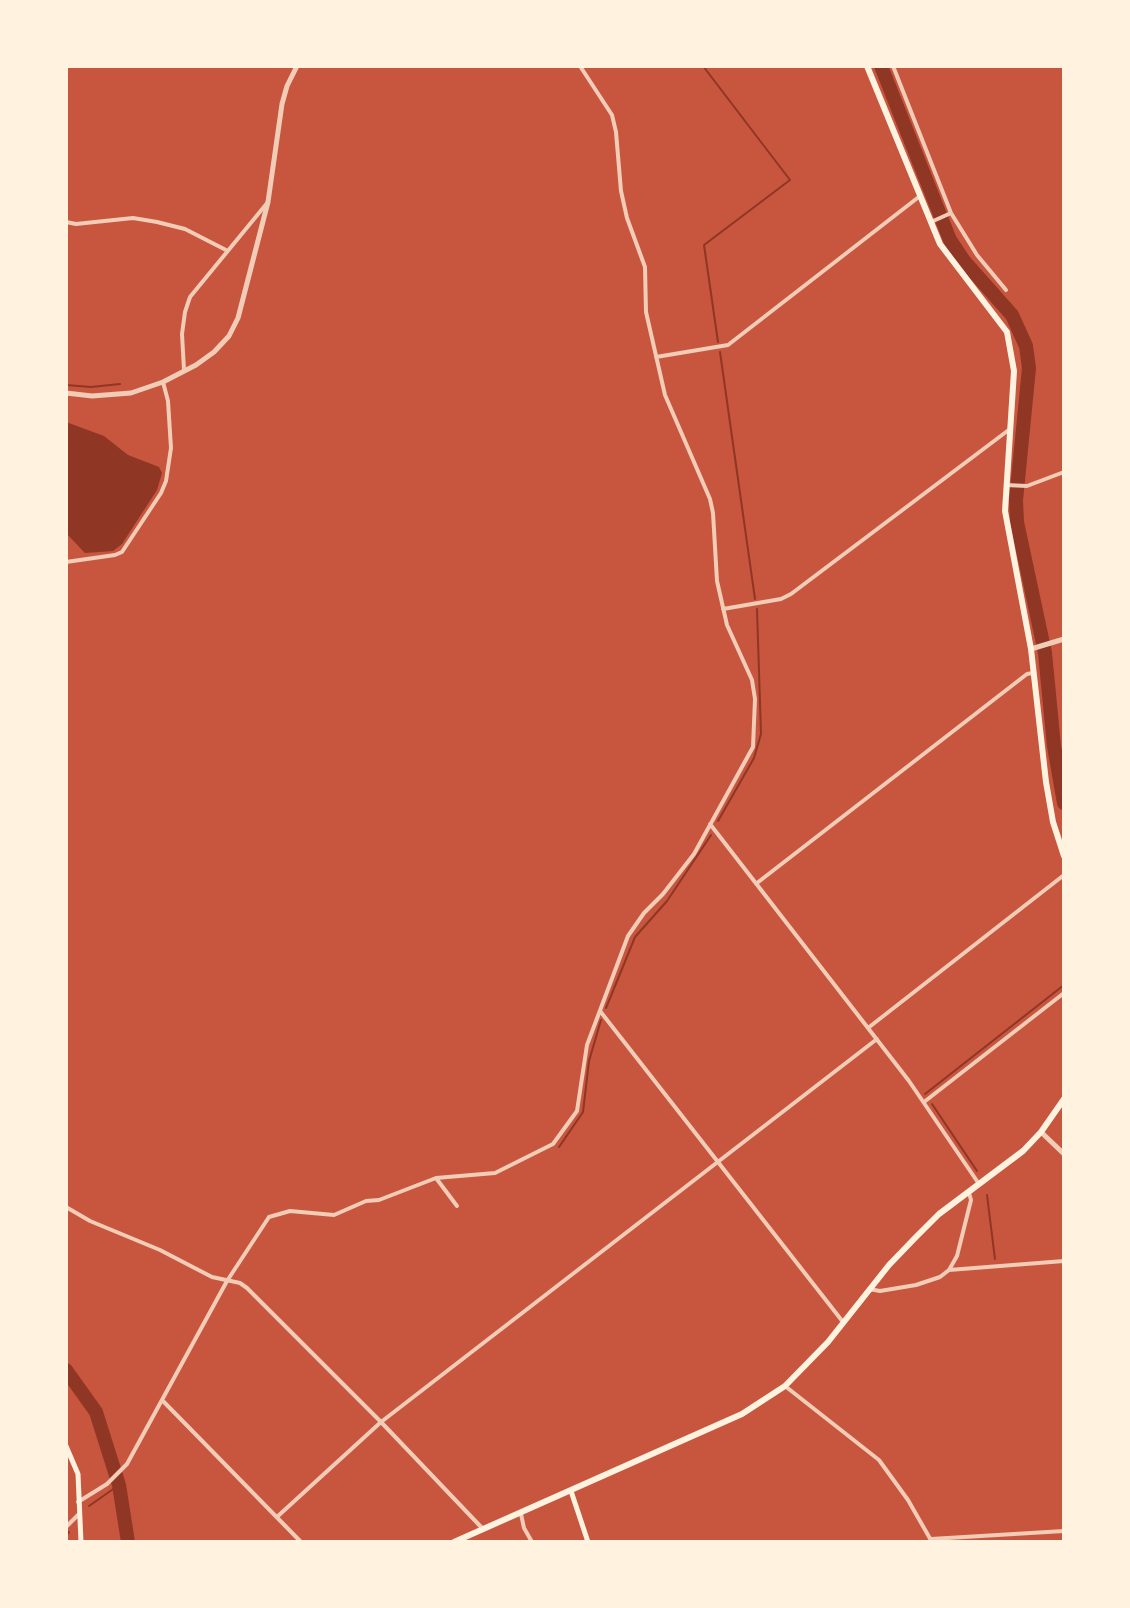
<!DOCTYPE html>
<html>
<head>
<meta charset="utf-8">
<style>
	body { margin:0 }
	#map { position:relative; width:1130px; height:1608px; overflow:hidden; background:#c8553d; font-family:Karla,sans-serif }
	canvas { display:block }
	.frame { position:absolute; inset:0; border:68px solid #fff3e0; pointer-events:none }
</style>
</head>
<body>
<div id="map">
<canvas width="1130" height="1608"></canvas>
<div class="frame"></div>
</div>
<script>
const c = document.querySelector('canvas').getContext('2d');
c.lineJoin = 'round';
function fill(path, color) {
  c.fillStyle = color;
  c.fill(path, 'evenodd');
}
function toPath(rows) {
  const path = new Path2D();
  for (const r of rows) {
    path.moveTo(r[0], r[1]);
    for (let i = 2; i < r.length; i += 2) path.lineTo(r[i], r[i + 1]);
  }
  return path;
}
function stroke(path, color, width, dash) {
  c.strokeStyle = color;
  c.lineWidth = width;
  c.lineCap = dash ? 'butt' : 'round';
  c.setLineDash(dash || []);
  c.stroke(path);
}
fill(toPath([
	[66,422,104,436,128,455,159,467,162,473,157,490,122,544,113,551,85,553,66,533]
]), '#8f3625');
stroke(toPath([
	[703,66,790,180,704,245,718,342],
	[720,352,755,599],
	[66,385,91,387,120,384],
	[718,821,754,758,761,734,757,609],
	[606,1008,635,937,667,901,711,835],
	[925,1094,1064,985],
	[932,1104,977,1171],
	[559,1147,583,1112,589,1061,601,1020],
	[987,1195,995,1259],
	[89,1506,119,1485],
	[66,1536,69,1532]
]), '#8f3625', 2);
stroke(toPath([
	[881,66,950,240,964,261,1012,315,1026,346,1029,368,1016,500,1017,522,1045,653,1054,746,1064,803],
	[66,1370,96,1412,119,1485,128,1542]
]), '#8f3625', 14);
stroke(toPath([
	[893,66,951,213,977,255,1006,290],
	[66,222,76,224,133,218,157,222,185,229,226,250],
	[931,222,951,213],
	[656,357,728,345,920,196],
	[184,370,182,334,185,312,190,297,268,202],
	[1006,485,1027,486,1064,472],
	[66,562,115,555,122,552,161,493,166,481,171,448,168,401,163,382],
	[723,609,781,599,791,594,1010,429],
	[710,824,909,1081,979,1184],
	[757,883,1027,674,1033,673],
	[600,1011,843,1322],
	[868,1028,1064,875],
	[924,1102,1064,993],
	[436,1178,457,1206],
	[66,1207,90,1221,160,1250,212,1277,240,1283,247,1288,381,1422,483,1529],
	[949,1270,1064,1261],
	[869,1289,880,1291,916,1285,940,1277,949,1270,957,1256,971,1200,969,1193],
	[785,1386,879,1460,908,1500,932,1542],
	[162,1400,301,1542],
	[78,1502,107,1484,127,1464,227,1281,269,1217,290,1211,334,1215,366,1201,379,1200,436,1178,495,1173,553,1144,577,1111,587,1045,628,936,644,913,663,894,694,854,753,747,755,699,752,680,727,625,717,581,713,513,710,499,665,395,646,312,645,267,627,218,621,191,616,132,612,115,580,66],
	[521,1514,524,1528,532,1542],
	[278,1516,381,1422,877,1039],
	[66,1527,79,1514],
	[931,1539,1064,1531]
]), '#f1ccb7', 4);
stroke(toPath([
	[66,393,92,396,131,393,163,382,196,365,214,352,229,336,238,318,268,202,282,104,287,86,297,66],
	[1031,649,1064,639],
	[1041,1132,1064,1154]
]), '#f1ccb7', 5);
stroke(toPath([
	[66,1446,78,1474,81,1542],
	[571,1491,588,1542]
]), '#fff3e0', 5);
stroke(toPath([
	[867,66,940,244,1007,332,1014,371,1005,511,1031,649,1046,782,1053,822,1064,856],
	[454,1542,742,1414,785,1386,828,1342,889,1265,915,1238,939,1214,1023,1151,1041,1132,1064,1099]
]), '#fff3e0', 6);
</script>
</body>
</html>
